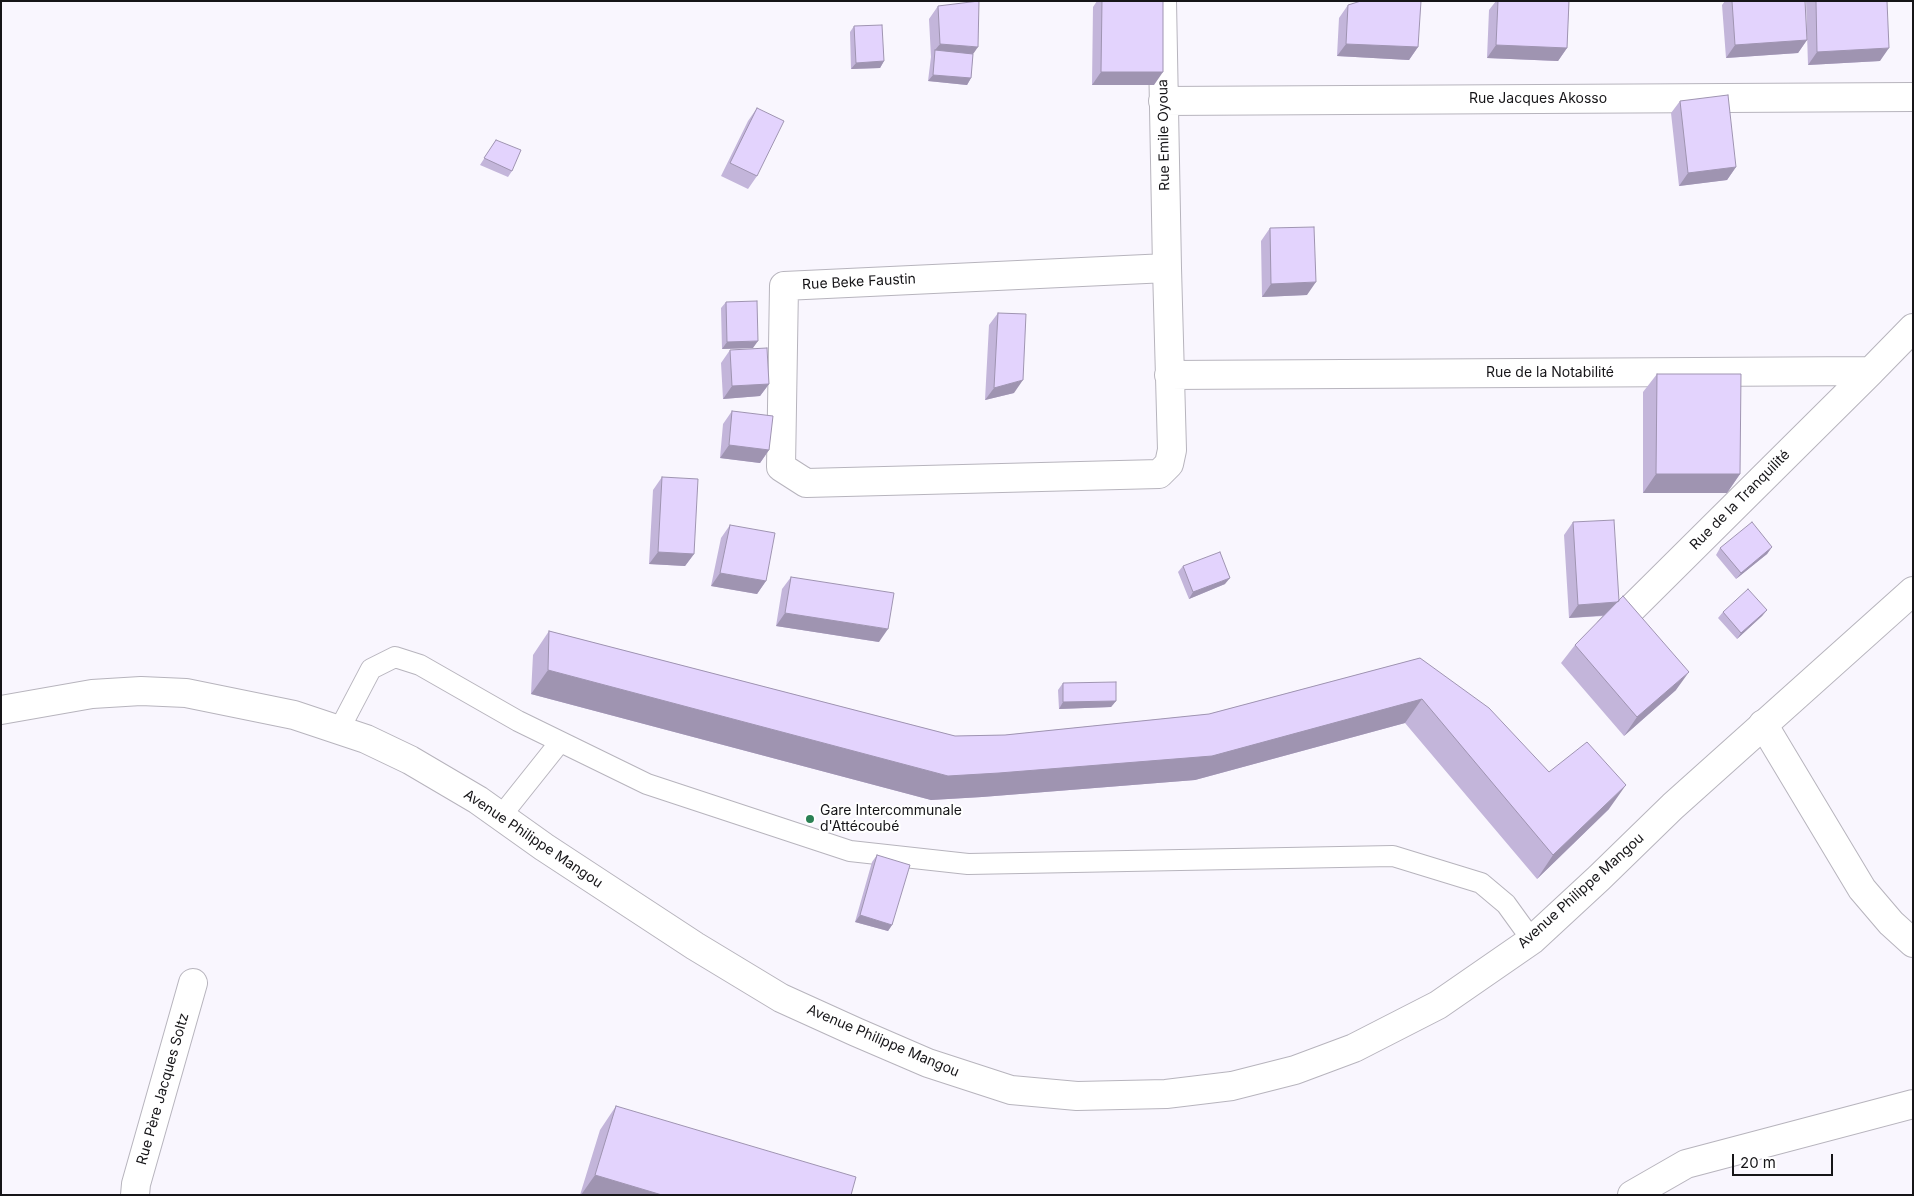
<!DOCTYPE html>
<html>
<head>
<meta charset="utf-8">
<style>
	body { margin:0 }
	#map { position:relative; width:1914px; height:1196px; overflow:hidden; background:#f9f6fe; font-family:Inter,sans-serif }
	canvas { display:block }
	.frame { position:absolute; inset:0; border:2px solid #161518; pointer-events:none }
	.scale { position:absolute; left:1732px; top:1154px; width:101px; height:22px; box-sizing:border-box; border:2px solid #161518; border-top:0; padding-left:6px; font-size:15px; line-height:18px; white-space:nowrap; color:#161518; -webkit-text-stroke:4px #fff; paint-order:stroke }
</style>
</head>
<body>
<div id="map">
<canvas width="1914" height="1196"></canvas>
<div class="frame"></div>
<div class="scale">20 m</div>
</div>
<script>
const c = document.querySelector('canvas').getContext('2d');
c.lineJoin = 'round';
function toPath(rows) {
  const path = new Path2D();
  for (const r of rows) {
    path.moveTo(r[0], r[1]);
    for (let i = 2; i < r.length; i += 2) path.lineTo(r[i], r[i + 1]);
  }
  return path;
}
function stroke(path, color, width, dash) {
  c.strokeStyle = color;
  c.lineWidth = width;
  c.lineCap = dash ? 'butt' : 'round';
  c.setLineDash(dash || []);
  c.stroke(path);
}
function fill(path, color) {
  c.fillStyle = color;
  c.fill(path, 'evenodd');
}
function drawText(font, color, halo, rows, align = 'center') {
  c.font = font + ' Inter,sans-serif';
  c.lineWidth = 4;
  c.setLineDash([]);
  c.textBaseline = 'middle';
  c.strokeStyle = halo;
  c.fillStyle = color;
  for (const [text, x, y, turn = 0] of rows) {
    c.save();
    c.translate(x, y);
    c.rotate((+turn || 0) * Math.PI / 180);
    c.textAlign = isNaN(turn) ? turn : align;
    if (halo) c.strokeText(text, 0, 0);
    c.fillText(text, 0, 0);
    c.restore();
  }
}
const service = toPath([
	[339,730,371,669,395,657,420,665,518,721,647,784,850,851,968,864,1393,856,1481,883,1506,904,1532,940],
	[501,816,560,742]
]);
const minor = toPath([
	[1162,1,1167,268],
	[1163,101,1913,97],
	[1167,268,1172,450,1169,464,1159,474,806,483,781,467,784,286,1167,268],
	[1169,375,1871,371,1913,328],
	[1610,630,1871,371],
	[1763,724,1862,889,1891,923,1913,943],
	[135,1195,136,1184,193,983],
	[1632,1195,1686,1164,1913,1104]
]);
const tertiary = toPath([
	[1,710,92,694,141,691,186,693,294,715,366,739,410,760,478,800,544,847,695,946,781,998,856,1032,928,1063,1011,1090,1077,1096,1166,1094,1232,1086,1295,1070,1354,1048,1438,1005,1532,940,1599,878,1673,806,1913,591]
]);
stroke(service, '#b7b4bd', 22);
stroke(minor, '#b7b4bd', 30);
stroke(tertiary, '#b7b4bd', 30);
stroke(service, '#fff', 20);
stroke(minor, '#fff', 28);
stroke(tertiary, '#fff', 28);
fill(toPath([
	[1097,1,1163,1,1154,85,1092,85,1093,7],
	[1496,1,1569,1,1567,48,1558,61,1487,58,1489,10],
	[1725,1,1805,1,1807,40,1798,53,1726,58,1722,5],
	[1806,1,1887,1,1880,61,1808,65],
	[1348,5,1418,47,1409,60,1337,56,1339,18],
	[938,6,973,54,971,78,967,85,928,81,931,57,929,19],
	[854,26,884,61,880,68,851,69,850,32],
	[1680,101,1736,167,1727,180,1679,186,1671,113],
	[757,108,757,176,748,189,721,176,748,121],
	[496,140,512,171,508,177,480,165],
	[1270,228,1307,295,1262,297,1261,241],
	[726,302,753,348,722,349,721,308],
	[998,313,1014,393,985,400,989,325],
	[730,350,769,384,760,396,723,399,721,363],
	[1657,374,1740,474,1727,493,1643,493,1643,392],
	[732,411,769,450,760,463,720,458,723,424],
	[662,477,694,554,685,566,649,564,653,490],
	[1573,522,1619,601,1676,690,1624,736,1561,663,1575,645,1604,616,1569,618,1564,535],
	[730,525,766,581,757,594,711,586,721,538],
	[1772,547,1767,554,1736,579,1716,555,1720,548],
	[1183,566,1225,584,1189,599,1178,572],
	[791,577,879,642,776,626,782,589],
	[1767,610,1762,616,1737,639,1718,618,1723,612],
	[549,631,955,736,1005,735,1209,714,1420,658,1549,772,1609,809,1537,879,1405,723,1195,780,982,797,931,800,531,694,533,655],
	[1063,683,1116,701,1111,707,1059,709,1058,690],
	[877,855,892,925,888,931,855,922,872,862],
	[616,1106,851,1195,580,1195,600,1130]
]), '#c3b5da');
fill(toPath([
	[1807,40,1798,53,1726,58,1735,45],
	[940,44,978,47,969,60,935,50],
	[1346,44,1418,47,1409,60,1337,56],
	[1496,45,1567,48,1558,61,1487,58],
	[1889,48,1880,61,1808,65,1817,52],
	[884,61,880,68,851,69,856,63],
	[1101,72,1163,72,1154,85,1092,85],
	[933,75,971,78,967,85,928,81],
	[1736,167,1727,180,1679,186,1688,173],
	[1316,282,1307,295,1262,297,1271,284],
	[758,341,753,348,722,349,727,342],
	[1023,380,1014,393,985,400,994,388],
	[769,384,760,396,723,399,732,386],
	[729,445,769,450,760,463,720,458],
	[1656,474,1740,474,1727,493,1643,493],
	[1772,547,1767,554,1736,579,1741,573],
	[658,552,694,554,685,566,649,564],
	[720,573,766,581,757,594,711,586],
	[1230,578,1225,584,1189,599,1193,592],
	[1619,602,1610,615,1569,618,1578,605],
	[1767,610,1762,616,1737,639,1741,633],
	[785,613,888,629,879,642,776,626],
	[548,670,948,776,1422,699,1405,723,1195,780,982,797,931,800,531,694],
	[1689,672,1676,690,1624,736,1637,717],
	[1116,701,1111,707,1059,709,1063,702],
	[1626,785,1609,809,1537,879,1553,855],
	[860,915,892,925,888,931,855,922],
	[595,1175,662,1195,581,1195]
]), '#9f94b1');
const building = toPath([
	[979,1,978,47,940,44,938,6,979,1],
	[1102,1,1163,1,1163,72,1101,72,1102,1],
	[1361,1,1421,1,1418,47,1346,44,1348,5,1361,1],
	[1498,1,1569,1,1567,48,1496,45,1498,1],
	[1732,1,1805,1,1807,40,1735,45,1732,1],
	[1816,1,1887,1,1889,48,1817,52,1816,1],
	[882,25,884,61,856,63,854,26,882,25],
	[935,50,973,54,971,78,933,75,935,50],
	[1728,95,1736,167,1688,173,1680,101,1728,95],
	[757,108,784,121,757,176,730,163,757,108],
	[496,140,521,150,512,171,484,158,496,140],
	[1314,227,1316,282,1271,284,1270,228,1314,227],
	[757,301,758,341,727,342,726,302,757,301],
	[998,313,1026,314,1023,380,994,388,998,313],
	[767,348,769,384,732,386,730,350,767,348],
	[1657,374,1741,374,1740,474,1656,474,1657,374],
	[732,411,773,416,769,450,729,445,732,411],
	[662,477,698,479,694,554,658,552,662,477],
	[1614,520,1619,601,1617,602,1578,605,1573,522,1614,520],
	[1752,522,1772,547,1741,573,1720,548,1752,522],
	[730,525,775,533,766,581,720,573,730,525],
	[1220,552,1230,578,1193,592,1183,566,1220,552],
	[791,577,894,593,888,629,785,613,791,577],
	[1748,589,1767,610,1741,633,1723,612,1748,589],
	[1623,596,1689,672,1637,717,1575,645,1623,596],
	[549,631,955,736,1005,735,1209,714,1420,658,1489,708,1549,772,1587,742,1626,785,1553,855,1422,699,1212,756,999,773,948,776,548,670,549,631],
	[1116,682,1116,701,1063,702,1063,683,1116,682],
	[877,855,910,865,892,925,860,915,877,855],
	[616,1106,856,1177,851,1195,662,1195,595,1175,616,1106]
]);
fill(building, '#e3d3fd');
stroke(building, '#9f94b1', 1);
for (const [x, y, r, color] of [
	[810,819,5,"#2a8054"]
]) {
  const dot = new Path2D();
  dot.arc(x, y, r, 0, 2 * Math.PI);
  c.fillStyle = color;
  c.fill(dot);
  stroke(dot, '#fff', 2);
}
drawText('14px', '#161518', '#fff', [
	["Rue Jacques Akosso",1538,99],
	["Rue Emile Oyoua",1164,135,-91],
	["Rue Beke Faustin",859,282,-3],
	["Rue de la Notabilité",1550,373],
	["Rue de la Tranquilité",1740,500,-45],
	["Avenue Philippe Mangou",533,839,34],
	["Avenue Philippe Mangou",1581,891,-42],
	["Avenue Philippe Mangou",883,1041,23],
	["Rue Père Jacques Soltz",163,1089,-74]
]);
drawText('14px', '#161518', '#fff', [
	["Gare Intercommunale",820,811],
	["d'Attécoubé",820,827]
], 'left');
</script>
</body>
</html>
